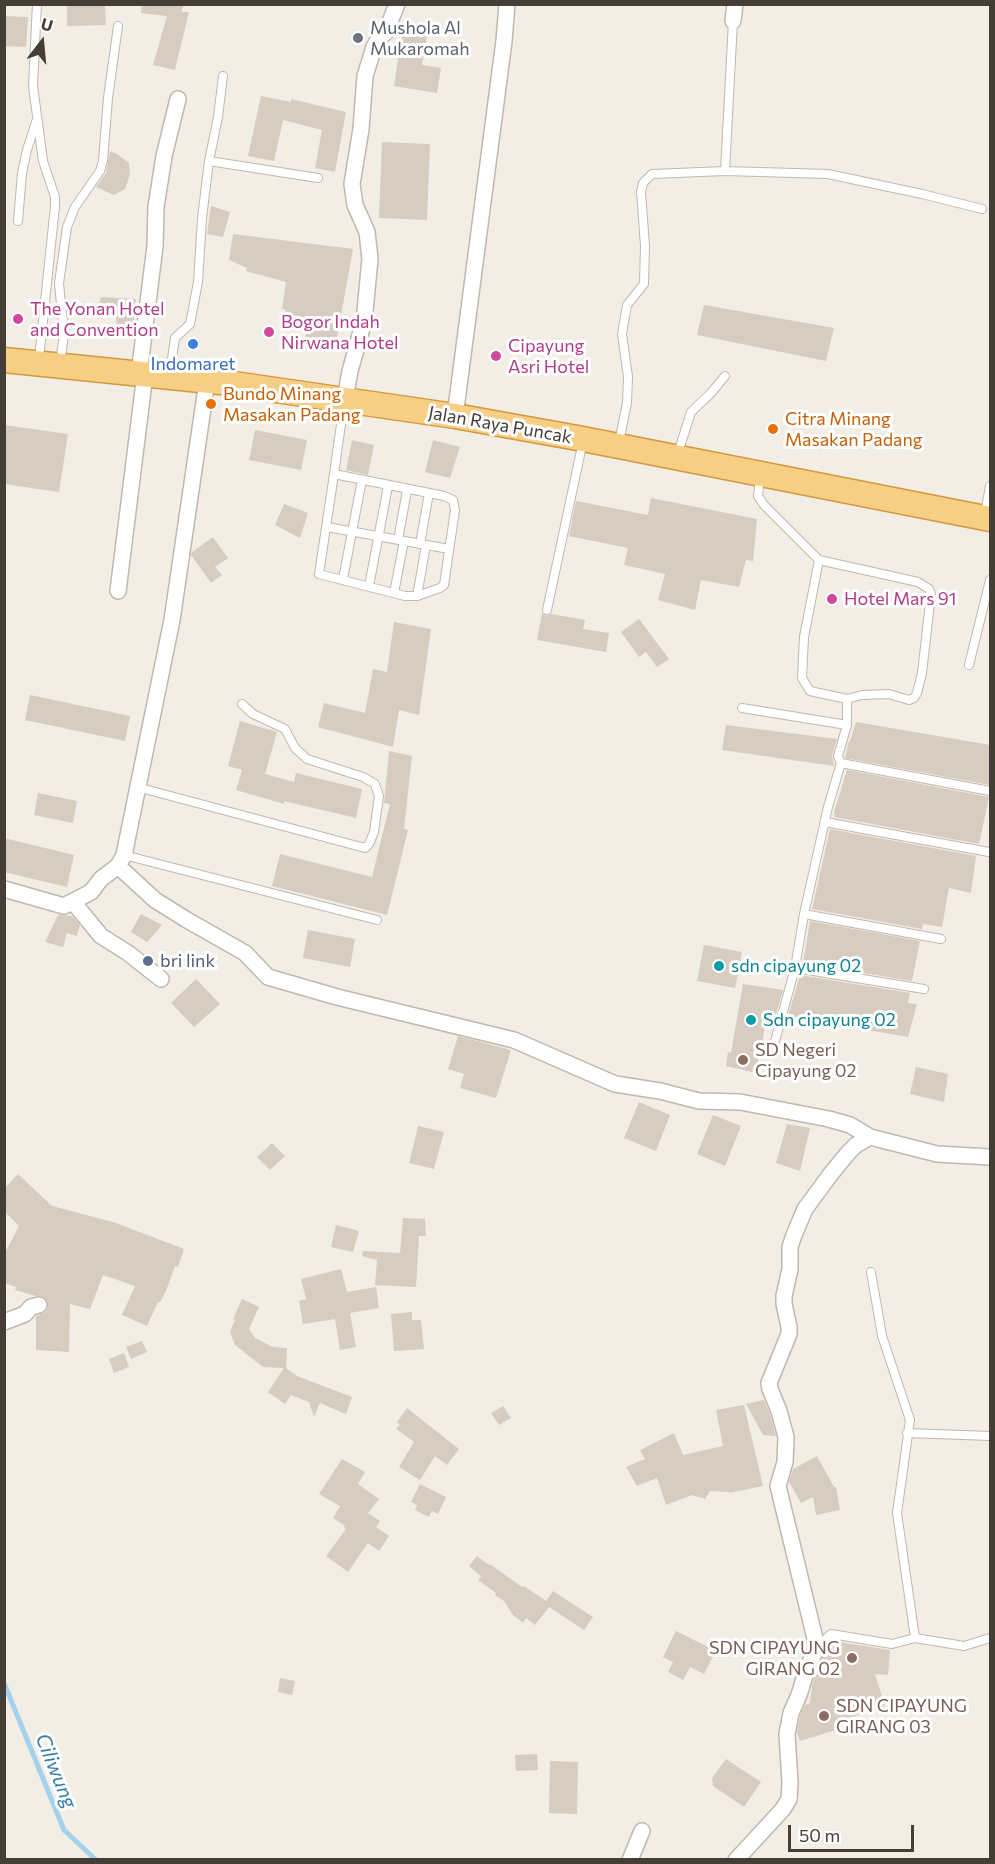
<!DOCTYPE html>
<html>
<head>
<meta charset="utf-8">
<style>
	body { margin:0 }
	#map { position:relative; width:995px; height:1864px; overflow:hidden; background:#f2eee6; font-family:Commissioner,sans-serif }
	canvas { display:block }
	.frame { position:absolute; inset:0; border:6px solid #443e36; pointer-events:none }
	.north { position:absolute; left:12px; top:12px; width:60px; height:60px; -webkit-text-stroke:4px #fff; paint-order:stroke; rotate:16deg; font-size:16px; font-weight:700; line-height:24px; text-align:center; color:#443e36 }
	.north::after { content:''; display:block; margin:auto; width:21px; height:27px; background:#443e36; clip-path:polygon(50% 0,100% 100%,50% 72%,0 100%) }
	.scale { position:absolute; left:788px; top:1825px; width:126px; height:27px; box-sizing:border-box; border:3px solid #443e36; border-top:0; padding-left:8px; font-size:18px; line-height:21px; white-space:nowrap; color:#443e36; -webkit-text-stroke:4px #fff; paint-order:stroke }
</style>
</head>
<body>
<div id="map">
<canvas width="995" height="1864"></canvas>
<div class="frame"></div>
<div class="north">U</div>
<div class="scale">50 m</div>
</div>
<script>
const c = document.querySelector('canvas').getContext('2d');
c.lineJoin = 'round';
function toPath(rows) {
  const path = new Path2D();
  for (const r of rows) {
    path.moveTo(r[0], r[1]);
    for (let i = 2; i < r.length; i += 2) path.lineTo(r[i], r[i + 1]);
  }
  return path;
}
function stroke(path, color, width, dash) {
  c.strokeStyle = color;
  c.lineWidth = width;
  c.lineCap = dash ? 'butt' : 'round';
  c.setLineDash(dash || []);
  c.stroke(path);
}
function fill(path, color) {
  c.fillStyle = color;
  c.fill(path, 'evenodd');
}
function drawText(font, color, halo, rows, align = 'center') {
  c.font = font + ' Commissioner,sans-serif';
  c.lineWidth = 6;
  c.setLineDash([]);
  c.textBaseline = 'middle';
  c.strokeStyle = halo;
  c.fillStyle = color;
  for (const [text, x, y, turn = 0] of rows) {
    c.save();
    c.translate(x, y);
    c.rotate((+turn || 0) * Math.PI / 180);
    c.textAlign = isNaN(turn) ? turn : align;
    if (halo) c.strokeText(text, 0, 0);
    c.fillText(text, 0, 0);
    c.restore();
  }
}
stroke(toPath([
	[4,1683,64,1830,96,1860]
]), '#a5d1eb', 5);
fill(toPath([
	[67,4,105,4,106,25,67,26],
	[142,4,184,4,181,12,189,12,175,70,153,65,167,16,141,13],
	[4,16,28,17,26,47,4,46],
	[403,26,428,30,422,65,441,68,437,93,394,86],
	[261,96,291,102,291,99,346,112,335,172,315,168,322,130,283,120,274,161,248,156],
	[382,142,430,144,427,220,379,218],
	[110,151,117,154,129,163,130,174,125,189,114,195,96,187,106,173],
	[211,206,230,212,223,237,207,234],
	[233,234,353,249,336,343,305,339,308,318,286,315,285,309,282,309,286,282,246,271,247,268,229,260],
	[101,297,136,299,132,335,117,333,116,313,98,309],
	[704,305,834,328,826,361,697,335],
	[4,425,68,434,59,492,4,484],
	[255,430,307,440,301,470,249,460],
	[352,440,374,445,368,475,346,470],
	[433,440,460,447,450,478,425,472],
	[651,498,757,519,753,561,746,560,739,587,701,580,695,610,658,600,665,574,624,565,628,548,569,536,576,501,648,515],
	[284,504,308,513,300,538,275,525],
	[213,537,228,558,215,567,222,575,211,583,191,555,192,552],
	[542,613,546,616,551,614,585,620,583,629,609,633,606,652,537,640],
	[639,619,669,659,657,667,646,652,639,657,621,632],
	[394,622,431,629,419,715,399,710,393,747,318,727,324,703,365,713,373,669,387,672],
	[30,695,130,716,125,741,25,720],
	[240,721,277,732,265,774,294,782,296,773,362,789,356,818,284,801,284,804,236,790,242,770,228,766],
	[856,722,990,745,990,785,845,758,849,741,850,741],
	[726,725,837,739,832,755,834,766,722,750],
	[389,751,412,756,404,829,408,830,387,915,272,886,280,854,372,877,390,804,384,803],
	[847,770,989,797,979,844,834,817,835,813,834,812],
	[38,793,77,801,73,823,34,815],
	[830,829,976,856,971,893,949,888,942,927,923,924,922,929,812,909],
	[4,838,74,855,67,887,4,872],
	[141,914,162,925,147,942,131,932],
	[58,915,72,916,80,925,77,936,67,933,63,947,45,942],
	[810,921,920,941,912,981,803,963],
	[308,930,355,939,350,967,303,958],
	[704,945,742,952,735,988,697,981],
	[800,975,910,993,908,1003,917,1004,908,1037,788,1016],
	[196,979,220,1004,194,1027,171,1003],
	[743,984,783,990,776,1014,767,1013,760,1057,752,1072,726,1066,728,1052,731,1053],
	[458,1036,511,1050,496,1098,460,1088,464,1074,448,1069],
	[916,1067,948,1074,944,1102,910,1094],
	[639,1102,670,1115,656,1151,624,1138],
	[713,1115,741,1126,725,1166,697,1154],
	[787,1124,810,1128,800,1171,776,1163],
	[418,1126,444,1132,434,1169,409,1163],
	[272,1143,285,1156,270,1170,257,1157],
	[18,1174,52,1206,113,1222,184,1249,178,1267,175,1266,166,1291,160,1302,158,1302,147,1326,122,1315,135,1286,103,1275,90,1309,70,1304,69,1352,36,1350,36,1316,46,1312,48,1307,48,1302,42,1296,36,1296,15,1290,16,1287,4,1283,4,1255,19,1226,4,1211,4,1189],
	[403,1218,425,1219,426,1236,419,1236,416,1287,375,1285,377,1260,362,1256,363,1251,400,1253],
	[336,1225,359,1231,353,1252,331,1247],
	[341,1269,347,1292,376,1287,379,1308,350,1313,356,1347,340,1350,335,1319,303,1324,299,1301,306,1299,301,1279],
	[242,1299,259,1307,249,1329,255,1338,273,1347,287,1348,286,1368,297,1376,352,1397,346,1414,320,1403,314,1417,309,1402,291,1395,285,1404,268,1392,284,1368,263,1367,235,1345,230,1332,235,1320,233,1319],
	[412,1312,412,1320,421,1320,424,1349,394,1351,391,1314],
	[142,1341,147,1352,131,1359,126,1347],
	[124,1353,129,1367,114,1373,109,1359],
	[764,1400,770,1414,776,1436,763,1435,746,1404],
	[744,1405,763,1486,729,1493,729,1492,710,1491,705,1499,692,1495,666,1505,657,1478,637,1486,626,1467,645,1459,640,1450,674,1433,683,1455,723,1446,716,1410],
	[503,1406,511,1418,499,1425,491,1413],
	[407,1408,459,1449,447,1465,435,1456,420,1480,399,1467,414,1442,396,1429,400,1425,397,1422],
	[817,1456,834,1487,836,1487,840,1510,816,1515,813,1497,801,1503,789,1482,793,1469],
	[342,1459,365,1472,358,1484,379,1499,368,1513,380,1521,376,1527,389,1536,379,1551,368,1543,348,1572,326,1556,346,1529,344,1528,345,1526,333,1518,340,1506,319,1494],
	[420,1484,446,1497,438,1514,432,1511,429,1517,415,1510,417,1505,411,1502],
	[477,1556,489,1565,490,1564,522,1587,524,1586,546,1601,553,1591,593,1617,584,1630,549,1607,535,1625,526,1618,523,1623,513,1615,504,1601,495,1595,496,1593,478,1580,481,1576,469,1566],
	[676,1631,716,1651,704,1674,690,1667,683,1680,668,1672,673,1662,663,1657],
	[833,1641,890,1650,888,1675,875,1674,885,1706,837,1722,839,1729,800,1741,797,1733,800,1716,805,1705,810,1703,812,1686,816,1672,826,1646],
	[280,1678,295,1681,292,1695,278,1692],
	[537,1754,538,1770,516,1771,515,1755],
	[726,1759,761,1782,744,1807,713,1786,712,1778],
	[550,1761,578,1762,577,1814,549,1813]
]), '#d6ccbf');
const service = toPath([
	[37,4,33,86,43,161,55,197,55,206,39,359],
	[209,161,318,178],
	[725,171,733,21],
	[18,221,22,173,27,150,36,122],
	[60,363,65,328,62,315,59,283,67,227,75,207,100,171,103,161,108,98,118,26],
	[170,373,175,338,190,324,198,282,202,218,209,161,218,117,223,76],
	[619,442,627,403,628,377,622,334,627,305,644,284,645,246,641,192,643,183,652,174,725,171,828,174,922,194,982,209],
	[678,453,691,412,711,393,725,376],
	[334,474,444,496,453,500,455,510,444,585,440,588,417,596,405,596,319,574,334,474],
	[334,474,344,403],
	[760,477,758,496,764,505,819,560,804,637,802,678,810,691,847,699,847,725,838,756,841,763,828,807,804,914,795,968,775,1041],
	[985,513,990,486],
	[327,527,449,549],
	[398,540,407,490],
	[420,544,429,493],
	[819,560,918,582,929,589,931,594,922,673,917,693,914,698,909,700,889,694,862,695,847,699],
	[343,579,362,480],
	[369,586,388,486],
	[394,593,404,541],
	[417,596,426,545],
	[547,610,583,441],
	[969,665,990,580],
	[742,708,847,725],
	[841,763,990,791],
	[137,787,365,848,369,844,374,832,379,796,375,784,363,777,307,759,295,748,285,729,253,714,242,704],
	[825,822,989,852],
	[124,855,377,920],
	[804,914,941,939],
	[795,968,924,989],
	[871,1272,882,1336,910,1420,897,1513,915,1638],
	[907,1433,990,1436],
	[817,1647,831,1634,892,1644,915,1638,964,1646,990,1638]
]);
const minor = toPath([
	[733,21,735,4],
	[139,374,155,246,156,207,164,156,178,99],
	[345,399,350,371,364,321,370,259,367,232,355,205,352,184,361,129,365,76,374,47,379,38,386,32,397,4],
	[455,416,504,41,507,4],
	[118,591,145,374],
	[118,866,155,900,187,920,245,953,268,977,337,997,514,1040,615,1084,660,1091,699,1101,740,1102,829,1119,850,1125,870,1137],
	[4,889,64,906,91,892,101,879,118,866,124,855,172,620,207,381],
	[73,902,101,936,128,953,161,979],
	[4,1322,25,1314,31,1307,39,1305],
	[630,1860,642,1831],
	[736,1860,783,1809,789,1799,790,1783,787,1734,791,1713,799,1695,807,1669,817,1647,778,1486,785,1462,786,1437,779,1411,770,1389,769,1383,789,1334,789,1327,784,1304,784,1296,790,1269,790,1247,794,1235,805,1209,830,1175,848,1153,856,1145,870,1137,937,1154,990,1157]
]);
const trunk = toPath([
	[4,360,220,382,455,416,583,439,990,519]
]);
stroke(service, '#c0b8ac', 10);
stroke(minor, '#c0b8ac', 18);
stroke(trunk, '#d3983e', 27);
stroke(service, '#fff', 8);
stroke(minor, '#fff', 15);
stroke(trunk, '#f6cf84', 24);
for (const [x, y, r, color] of [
	[358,38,6,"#6b7280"],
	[18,319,6,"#d1479c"],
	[269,332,6,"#d1479c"],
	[193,344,6,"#3f7fe0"],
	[496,356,6,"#d1479c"],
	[211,404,6,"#e8710a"],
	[773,429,6,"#e8710a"],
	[832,599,6,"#d1479c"],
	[148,961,6,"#5c6f8a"],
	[719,966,6,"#0f9aa8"],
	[751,1020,6,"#0f9aa8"],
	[743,1060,6,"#8d6e63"],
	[852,1658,6,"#8d6e63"],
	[824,1716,6,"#8d6e63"]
]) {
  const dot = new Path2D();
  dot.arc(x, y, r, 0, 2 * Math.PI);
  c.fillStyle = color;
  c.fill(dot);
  stroke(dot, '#fff', 2);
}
drawText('18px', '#5b616d', '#fff', [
	["Mushola Al",370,28],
	["Mukaromah",370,49]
], 'left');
drawText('18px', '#b23c85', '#fff', [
	["The Yonan Hotel",30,309],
	["and Convention",30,330],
	["Bogor Indah",281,322],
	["Nirwana Hotel",281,343],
	["Cipayung",508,346],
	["Asri Hotel",508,367],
	["Hotel Mars 91",844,599]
], 'left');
drawText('18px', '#366cbe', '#fff', [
	["Indomaret",193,364]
]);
drawText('18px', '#c56008', '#fff', [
	["Bundo Minang",223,394],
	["Masakan Padang",223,415],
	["Citra Minang",785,419],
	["Masakan Padang",785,440]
], 'left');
drawText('18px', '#443e36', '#fff', [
	["Jalan Raya Puncak",500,425,10]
]);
drawText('18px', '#4e5e75', '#fff', [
	["bri link",160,961]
], 'left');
drawText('18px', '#0d838f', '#fff', [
	["sdn cipayung 02",731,966],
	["Sdn cipayung 02",763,1020]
], 'left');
drawText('18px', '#785e54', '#fff', [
	["SD Negeri",755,1050],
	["Cipayung 02",755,1071],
	["SDN CIPAYUNG",840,1648,"right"],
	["GIRANG 02",840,1669,"right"],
	["SDN CIPAYUNG",836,1706],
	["GIRANG 03",836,1727]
], 'left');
drawText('italic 20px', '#367ca9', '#fff', [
	["Ciliwung",56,1771,68]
]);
</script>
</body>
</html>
